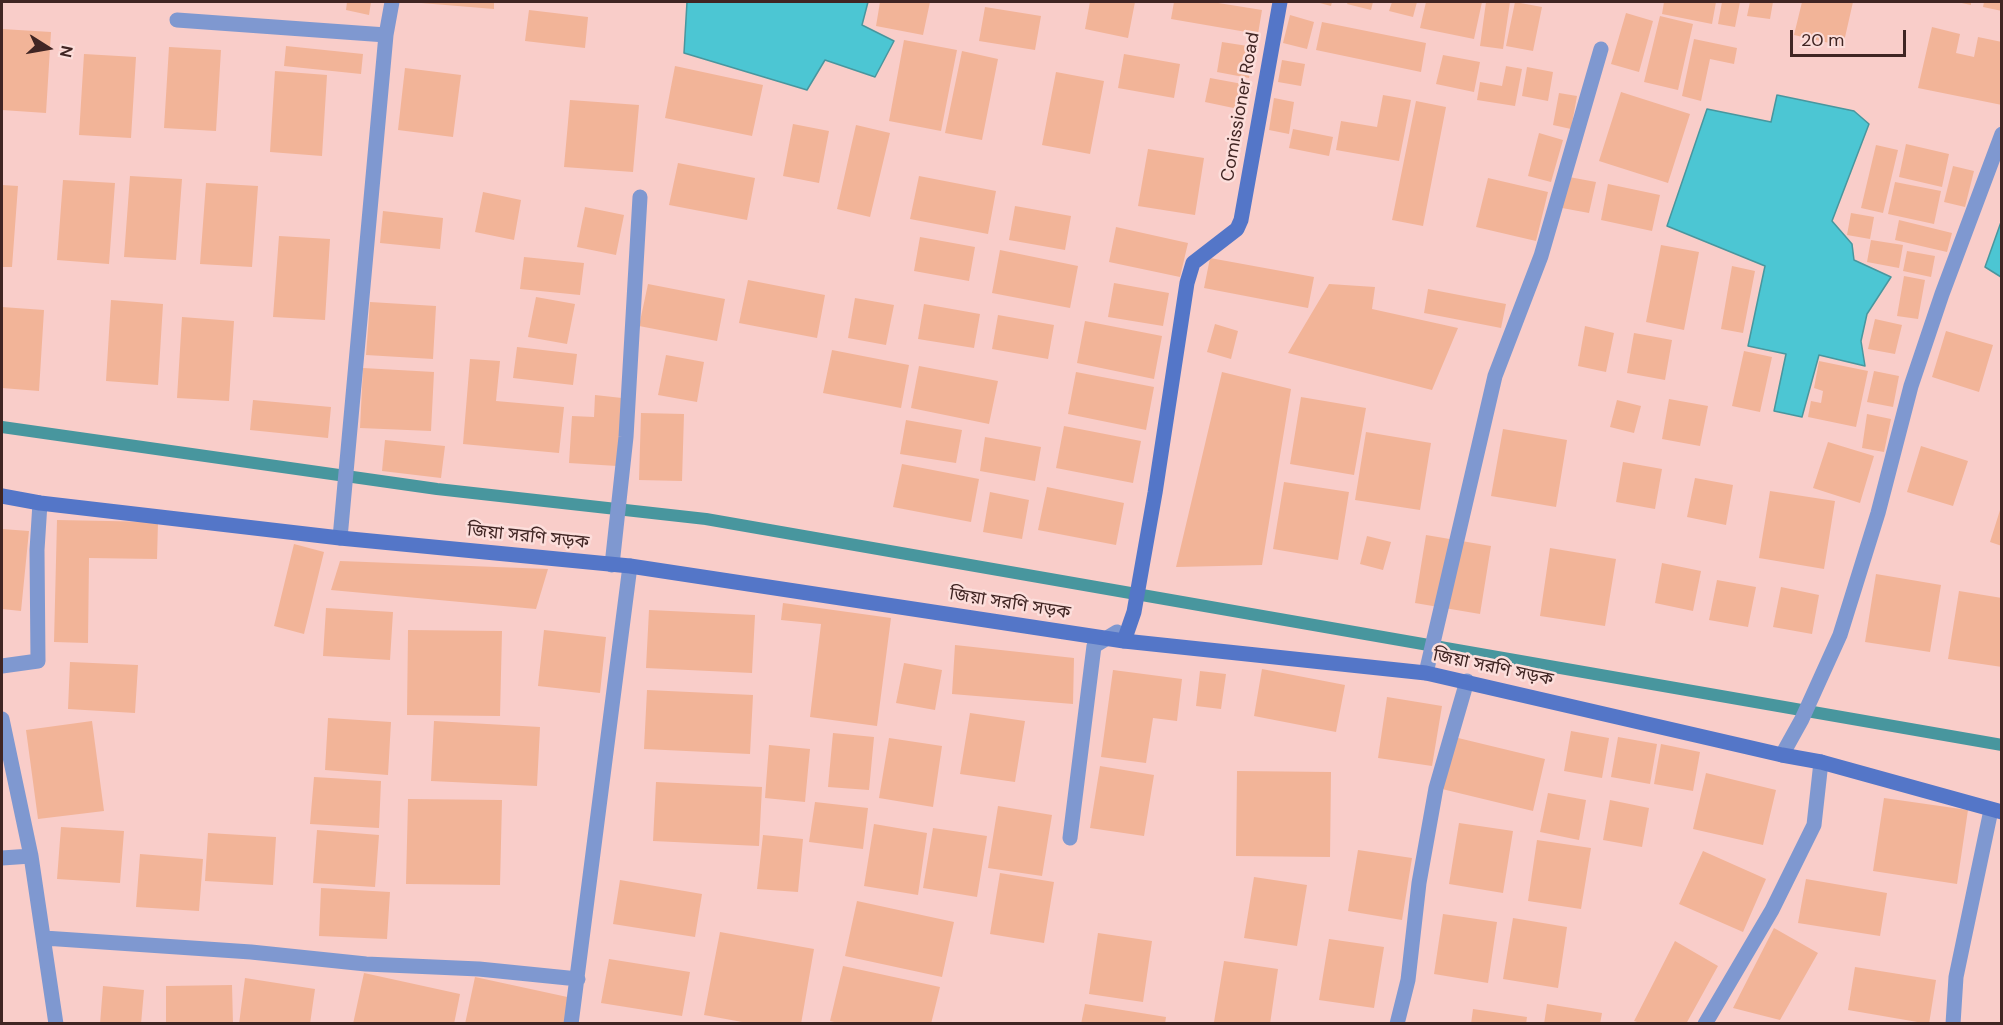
<!DOCTYPE html>
<html>
<head>
<meta charset="utf-8">
<style>
	body { margin:0 }
	#map { position:relative; width:2003px; height:1025px; overflow:hidden; background:#f9cdc9; font-family:"DM Sans",sans-serif }
	canvas { display:block }
	.frame { position:absolute; inset:0; border:3px solid #402523; pointer-events:none }
	.north { position:absolute; left:18px; top:18px; width:60px; height:60px; -webkit-text-stroke:4px #fcdedb; paint-order:stroke; rotate:101deg; font-size:16px; font-weight:700; line-height:24px; text-align:center; color:#402523 }
	.north::after { content:''; display:block; margin:auto; width:21px; height:27px; background:#402523; clip-path:polygon(50% 0,100% 100%,50% 72%,0 100%) }
	.scale { position:absolute; left:1790px; top:30px; width:116px; height:27px; box-sizing:border-box; border:3px solid #402523; border-top:0; padding-left:8px; font-size:18px; line-height:21px; white-space:nowrap; color:#402523; -webkit-text-stroke:4px #fcdedb; paint-order:stroke }
</style>
</head>
<body>
<div id="map">
<canvas width="2003" height="1025"></canvas>
<div class="frame"></div>
<div class="north">N</div>
<div class="scale">20 m</div>
</div>
<script>
const c = document.querySelector('canvas').getContext('2d');
c.lineJoin = 'round';
function fill(path, color) {
  c.fillStyle = color;
  c.fill(path, 'evenodd');
}
function toPath(rows) {
  const path = new Path2D();
  for (const r of rows) {
    path.moveTo(r[0], r[1]);
    for (let i = 2; i < r.length; i += 2) path.lineTo(r[i], r[i + 1]);
  }
  return path;
}
function stroke(path, color, width, dash) {
  c.strokeStyle = color;
  c.lineWidth = width;
  c.lineCap = dash ? 'butt' : 'round';
  c.setLineDash(dash || []);
  c.stroke(path);
}
function drawText(font, color, halo, rows, align = 'center') {
  c.font = font + ' "DM Sans","Noto Sans Bengali",sans-serif';
  c.lineWidth = 5;
  c.setLineDash([]);
  c.textBaseline = 'middle';
  c.strokeStyle = halo;
  c.fillStyle = color;
  for (const [text, x, y, turn = 0] of rows) {
    c.save();
    c.translate(x, y);
    c.rotate((+turn || 0) * Math.PI / 180);
    c.textAlign = isNaN(turn) ? turn : align;
    if (halo) c.strokeText(text, 0, 0);
    c.fillText(text, 0, 0);
    c.restore();
  }
}
const water = toPath([
	[687,2,868,2,862,25,894,41,875,77,825,60,807,90,684,53,687,2],
	[1777,95,1854,111,1869,124,1832,221,1852,244,1854,260,1891,277,1867,314,1861,341,1865,366,1819,355,1802,417,1774,411,1786,354,1748,346,1765,266,1667,226,1707,109,1771,122,1777,95],
	[2001,222,2002,277,2001,277,1985,267,2001,222]
]);
fill(water, '#4cc6d3');
stroke(water, '#48969e', 1.5);
stroke(toPath([
	[2,427,437,489,706,519,2002,745]
]), '#48969e', 12);
fill(toPath([
	[347,2,371,2,369,15,346,10],
	[422,2,494,2,494,9,421,3],
	[880,2,930,2,923,35,876,26],
	[1090,2,1135,2,1128,38,1085,29],
	[1174,2,1212,2,1262,10,1258,34,1171,19],
	[1316,2,1332,2,1331,6],
	[1348,2,1373,2,1371,10,1347,4],
	[1392,2,1417,2,1413,17,1389,11],
	[1426,2,1482,2,1474,39,1420,28],
	[1486,2,1510,2,1503,49,1480,46],
	[1515,2,1542,7,1533,51,1506,46],
	[1664,2,1716,2,1712,24,1662,14],
	[1722,2,1740,2,1735,27,1718,24],
	[1750,2,1773,2,1770,19,1747,16],
	[1802,2,1853,2,1843,46,1794,35],
	[1957,2,1971,2,1971,5],
	[1984,2,2002,2,2002,11,1983,7],
	[985,7,1041,16,1035,50,979,41],
	[529,10,588,17,585,48,525,41],
	[1626,13,1653,21,1639,72,1611,64],
	[1290,15,1314,22,1307,49,1283,43],
	[1660,16,1693,24,1678,90,1644,82],
	[1322,22,1426,43,1421,72,1316,50],
	[1932,27,1960,34,1956,53,1974,57,1978,37,2002,42,2002,105,1918,88],
	[2,29,51,32,46,113,2,110],
	[1694,39,1737,48,1734,64,1710,59,1701,101,1682,96],
	[904,40,957,50,941,131,889,121],
	[1222,42,1254,47,1249,78,1217,72],
	[286,46,363,54,361,74,284,66],
	[169,47,221,50,216,131,164,128],
	[962,51,998,59,982,140,945,133],
	[84,54,136,57,131,138,79,135],
	[1124,54,1180,64,1174,98,1118,88],
	[1443,55,1480,62,1474,92,1436,84],
	[1282,60,1305,64,1301,86,1278,82],
	[675,66,763,85,752,136,665,118],
	[1506,66,1522,69,1515,106,1477,100,1480,82,1502,86],
	[1527,67,1553,72,1548,101,1522,96],
	[405,68,461,75,453,137,398,130],
	[275,71,327,75,322,156,270,152],
	[1056,72,1104,81,1090,154,1042,145],
	[1210,78,1248,85,1243,110,1205,102],
	[1621,92,1690,114,1668,183,1599,161],
	[1559,93,1577,96,1571,129,1553,125],
	[1383,95,1411,100,1399,161,1336,150,1341,121,1377,127],
	[1274,98,1294,102,1289,134,1269,130],
	[570,100,639,105,633,172,564,167],
	[1416,101,1446,107,1423,226,1392,220],
	[793,124,829,131,819,183,783,176],
	[856,125,890,133,870,217,837,209],
	[1293,129,1333,137,1329,156,1289,148],
	[1539,133,1563,140,1551,182,1528,176],
	[1906,144,1949,154,1942,187,1899,177],
	[1876,145,1898,150,1883,213,1861,208],
	[1148,149,1204,158,1195,215,1138,206],
	[678,163,755,178,747,220,669,205],
	[1953,166,1974,171,1965,207,1944,202],
	[130,176,182,179,176,260,124,257],
	[919,176,996,191,988,234,910,219],
	[1569,177,1596,182,1589,213,1562,208],
	[1488,178,1548,192,1536,241,1476,227],
	[63,180,115,183,109,264,57,260],
	[1895,182,1941,191,1934,224,1888,214],
	[206,183,258,186,252,267,200,264],
	[1608,184,1660,195,1652,231,1601,220],
	[2,185,18,186,12,267,2,267],
	[483,192,521,200,514,240,475,232],
	[1015,206,1071,216,1065,250,1009,240],
	[585,207,624,215,616,255,577,247],
	[383,211,443,218,440,249,380,243],
	[1851,213,1874,217,1870,239,1847,235],
	[1899,220,1952,233,1947,252,1895,240],
	[1116,227,1188,243,1180,277,1109,262],
	[279,236,330,239,325,320,273,317],
	[920,237,975,247,969,281,914,271],
	[1871,240,1903,245,1899,268,1867,262],
	[1661,245,1699,252,1684,330,1646,322],
	[1000,250,1078,266,1070,308,992,293],
	[1907,251,1935,256,1931,277,1903,271],
	[524,257,584,263,580,295,520,289],
	[1210,258,1314,277,1308,308,1204,288],
	[1732,266,1755,271,1743,333,1721,329],
	[1904,276,1925,280,1918,319,1897,316],
	[748,280,825,295,817,338,739,323],
	[1114,283,1169,293,1163,326,1108,317],
	[648,284,725,299,717,341,639,326],
	[1329,284,1375,287,1372,309,1458,328,1432,390,1288,353],
	[1428,289,1506,304,1501,328,1424,313],
	[536,297,575,304,567,344,528,337],
	[855,298,894,305,886,345,848,338],
	[111,300,163,304,158,385,106,381],
	[370,302,436,306,433,359,366,355],
	[924,304,980,314,974,348,918,339],
	[2,307,44,310,39,391,2,388],
	[998,315,1054,325,1048,359,992,349],
	[182,317,234,321,229,401,177,398],
	[1875,319,1902,325,1895,354,1868,349],
	[1085,321,1162,336,1154,379,1077,363],
	[1215,324,1238,331,1231,359,1207,352],
	[1585,326,1614,333,1606,372,1578,366],
	[1946,331,1993,345,1979,392,1932,377],
	[1634,333,1672,340,1665,380,1627,373],
	[517,347,577,354,573,385,513,378],
	[832,350,909,365,901,408,823,393],
	[1744,351,1772,357,1760,412,1732,406],
	[666,355,704,362,697,402,658,395],
	[470,359,500,361,496,401,564,407,559,453,463,444],
	[1819,361,1868,371,1856,427,1808,417,1811,401,1821,403,1823,391,1814,388],
	[919,366,998,381,989,424,911,408],
	[363,368,434,372,431,431,360,428],
	[1874,371,1899,376,1893,407,1867,402],
	[1076,372,1154,387,1146,430,1068,414],
	[1222,372,1291,389,1262,565,1176,567],
	[595,395,622,398,617,466,569,463,572,416,594,417],
	[1301,397,1366,408,1354,475,1290,464],
	[1669,399,1708,406,1700,446,1662,439],
	[253,400,331,407,328,438,250,430],
	[1617,400,1641,406,1634,433,1610,427],
	[641,413,684,414,682,481,639,480],
	[1867,414,1891,419,1884,452,1862,448],
	[906,420,962,430,956,463,900,454],
	[1064,426,1141,441,1133,483,1056,468],
	[1503,429,1567,440,1556,507,1491,496],
	[1366,432,1431,443,1420,510,1355,500],
	[985,437,1041,447,1035,481,980,471],
	[385,440,445,446,441,478,382,471],
	[1828,442,1874,456,1860,503,1813,488],
	[1921,446,1968,461,1953,506,1907,492],
	[1623,462,1662,469,1655,509,1616,502],
	[902,464,979,479,971,522,893,507],
	[1695,478,1733,485,1726,525,1687,517],
	[1284,482,1349,492,1338,560,1273,549],
	[1047,487,1124,503,1116,545,1038,530],
	[1770,491,1835,501,1824,569,1759,558],
	[990,492,1029,500,1022,539,983,532],
	[2001,507,2002,507,2002,546,1990,542],
	[57,520,158,522,157,559,89,558,88,643,54,642],
	[2,529,29,531,21,611,2,609],
	[1426,535,1491,546,1480,614,1415,603],
	[1367,536,1391,542,1383,570,1360,564],
	[294,544,324,552,304,634,274,626],
	[1550,548,1616,559,1605,626,1540,616],
	[340,561,548,569,536,609,331,590],
	[1662,563,1701,571,1693,611,1655,603],
	[1876,574,1941,585,1930,652,1865,642],
	[1717,580,1756,587,1748,627,1709,620],
	[1781,587,1819,595,1812,634,1773,627],
	[1959,591,2002,598,2002,667,1948,659],
	[783,603,891,618,877,726,810,717,821,624,781,620],
	[326,608,393,612,390,660,323,656],
	[649,610,755,615,752,673,646,668],
	[408,630,502,631,500,716,407,715],
	[544,630,606,637,600,693,538,686],
	[955,645,1074,658,1073,704,952,694],
	[70,662,138,665,135,713,68,709],
	[904,663,942,670,935,710,896,703],
	[1262,669,1345,685,1336,732,1254,716],
	[1113,670,1182,679,1177,721,1153,718,1146,763,1101,757],
	[1200,671,1226,674,1221,709,1196,706],
	[647,690,753,695,750,754,644,749],
	[1387,697,1442,706,1432,766,1378,758],
	[970,713,1025,721,1015,782,960,774],
	[328,718,391,722,388,775,325,770],
	[92,721,104,811,38,819,26,730],
	[434,721,540,727,537,786,431,781],
	[1571,731,1609,738,1602,778,1564,771],
	[833,733,874,737,869,790,828,787],
	[1454,737,1545,759,1533,811,1442,789],
	[1618,737,1657,744,1650,784,1611,777],
	[889,738,942,746,933,807,879,798],
	[1661,744,1700,752,1693,791,1654,784],
	[769,745,810,749,805,802,765,798],
	[1100,766,1154,775,1144,836,1090,828],
	[1237,771,1331,772,1330,857,1236,856],
	[1706,773,1776,790,1763,845,1693,829],
	[314,777,381,781,379,828,310,824],
	[656,782,762,787,759,846,653,841],
	[1548,793,1586,800,1579,840,1540,832],
	[1884,798,1968,810,1957,884,1873,871],
	[408,799,502,800,500,885,406,884],
	[1610,800,1649,808,1642,847,1603,840],
	[815,802,868,808,863,849,809,842],
	[998,806,1052,815,1042,876,988,868],
	[1459,823,1513,831,1503,893,1449,884],
	[874,824,927,833,918,895,864,886],
	[61,827,124,831,120,883,57,879],
	[933,828,987,836,977,897,923,888],
	[317,830,379,835,375,887,313,883],
	[208,833,276,837,273,885,205,881],
	[763,835,803,839,798,892,757,889],
	[1537,840,1591,848,1581,909,1528,901],
	[1358,850,1412,858,1402,920,1348,911],
	[1703,851,1766,879,1743,932,1679,904],
	[140,854,203,859,199,911,136,907],
	[1000,873,1054,882,1044,943,990,934],
	[1254,877,1307,885,1297,946,1244,938],
	[1806,879,1887,893,1880,936,1798,923],
	[620,880,702,894,695,937,613,924],
	[321,888,390,892,387,939,319,936],
	[857,901,954,922,942,977,845,956],
	[1443,914,1497,922,1488,983,1434,974],
	[1513,918,1567,927,1558,988,1503,979],
	[1774,928,1818,953,1780,1020,1733,1008],
	[720,932,814,949,801,1024,753,1024,704,1015],
	[1098,933,1152,941,1143,1002,1089,994],
	[1329,939,1384,947,1374,1008,1319,1000],
	[1675,941,1718,966,1686,1024,1643,1024,1634,1021],
	[609,959,690,972,682,1016,601,1003],
	[1224,961,1278,969,1270,1024,1214,1022],
	[843,966,940,987,931,1024,843,1024,830,1021],
	[1855,967,1936,980,1929,1024,1848,1010],
	[364,973,460,994,454,1024,353,1024],
	[475,977,572,998,566,1024,465,1024],
	[245,978,315,989,310,1024,239,1024],
	[232,985,233,1024,166,1024,166,986],
	[103,986,144,990,141,1024,100,1024],
	[1085,1004,1166,1017,1165,1024,1081,1024],
	[1547,1004,1602,1013,1600,1024,1544,1024],
	[1473,1009,1527,1017,1526,1024,1471,1024]
]), '#f2b498');
stroke(toPath([
	[177,20,386,35],
	[340,538,386,35,392,2],
	[612,565,626,437,640,197],
	[2,666,38,661,37,550,40,503],
	[1426,673,1495,376,1541,256,1601,49],
	[2,719,31,856,56,1024],
	[1782,755,1802,719,1840,635,1878,513,1911,386,1942,294,2002,134],
	[1070,838,1094,646,1117,632,1124,641],
	[2,858,31,856],
	[44,938,251,952,366,964,479,969,578,979],
	[571,1024,630,566],
	[1397,1024,1408,980,1419,883,1436,788,1467,681],
	[1705,1024,1772,910,1814,825,1821,762],
	[1953,1024,1956,977,1991,810]
]), '#7f98d0', 15);
stroke(toPath([
	[2,496,40,503,340,538,630,566,1124,641,1426,673,1782,755,1821,762,2002,812],
	[1124,641,1134,612,1155,493,1187,283,1193,263,1237,229,1241,220,1280,2]
]), '#5476c8', 15);
drawText('18px', '#402523', '#fcdedb', [
	["Comissioner Road",1241,107,-80],
	["জিয়া সরণি সড়ক",528,537,6],
	["জিয়া সরণি সড়ক",1010,604,9],
	["জিয়া সরণি সড়ক",1493,668,12]
]);
</script>
</body>
</html>
